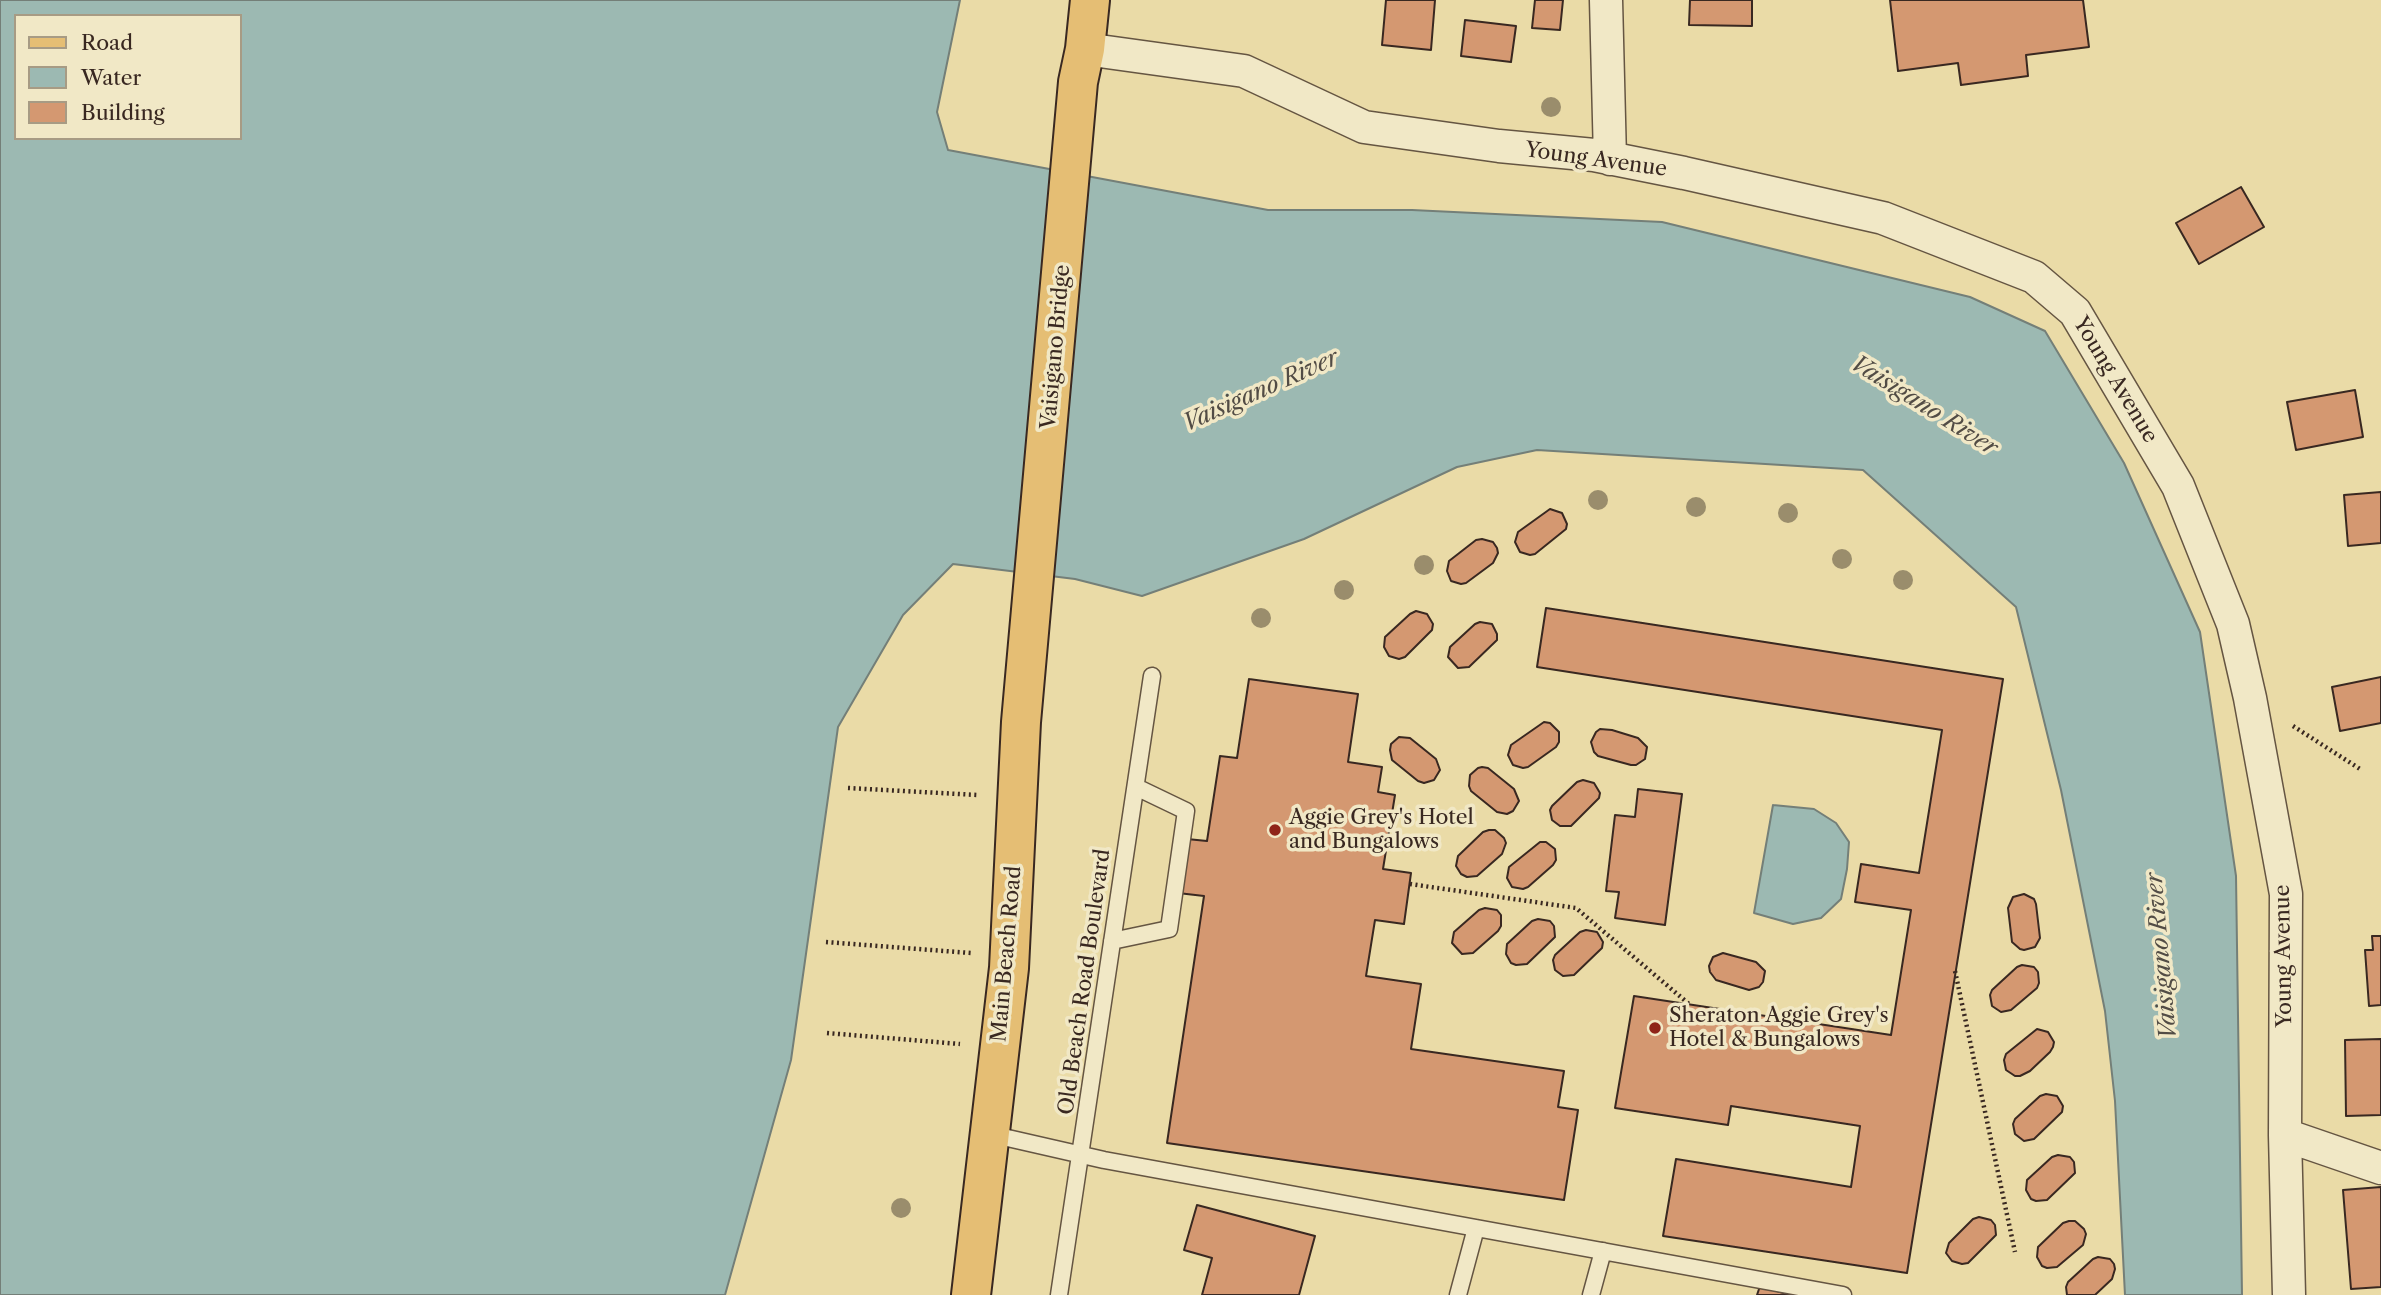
<!DOCTYPE html>
<html>
<head>
<meta charset="utf-8">
<style>
	body { margin:0 }
	#map { position:relative; width:2381px; height:1295px; overflow:hidden; background:#eadba7; font-family:"Libre Caslon Text",serif }
	canvas { display:block }
	.legend { position:absolute; left:14px; top:14px; width:228px; height:126px; box-sizing:border-box; background:#f1e8c6; border:2px solid #a79b84; margin:0; padding:9px 12px; list-style:none; font-size:21px; color:#392821 }
	.legend li { display:flex; align-items:center; gap:14px; height:35px }
	.legend b { width:35px; border:2px solid #a79b84 }
</style>
</head>
<body>
<div id="map">
<canvas width="2381" height="1295"></canvas>
<ul class="legend">
<li><b style="height:9px;background:#e5be74"></b>Road</li>
<li><b style="height:19px;background:#9cb9b2"></b>Water</li>
<li><b style="height:19px;background:#d49871"></b>Building</li>
</ul>
</div>
<script>
const c = document.querySelector('canvas').getContext('2d');
c.lineJoin = 'round';
function fill(path, color) {
  c.fillStyle = color;
  c.fill(path, 'evenodd');
}
function toPath(rows) {
  const path = new Path2D();
  for (const r of rows) {
    path.moveTo(r[0], r[1]);
    for (let i = 2; i < r.length; i += 2) path.lineTo(r[i], r[i + 1]);
  }
  return path;
}
function stroke(path, color, width, dash) {
  c.strokeStyle = color;
  c.lineWidth = width;
  c.lineCap = dash ? 'butt' : 'round';
  c.setLineDash(dash || []);
  c.stroke(path);
}
function drawText(font, color, halo, rows, align = 'center') {
  c.font = font + ' "Libre Caslon Text",serif';
  c.lineWidth = 7;
  c.setLineDash([]);
  c.textBaseline = 'middle';
  c.strokeStyle = halo;
  c.fillStyle = color;
  for (const [text, x, y, turn = 0] of rows) {
    c.save();
    c.translate(x, y);
    c.rotate((+turn || 0) * Math.PI / 180);
    c.textAlign = isNaN(turn) ? turn : align;
    if (halo) c.strokeText(text, 0, 0);
    c.fillText(text, 0, 0);
    c.restore();
  }
}
const water = toPath([
	[0,0,960,0,937,112,948,150,1268,210,1412,210,1662,222,1970,297,2045,331,2124,463,2200,632,2236,876,2242,1295,2125,1295,2115,1101,2105,1011,2061,790,2016,607,1863,470,1537,450,1457,467,1304,539,1142,596,1075,579,953,564,903,615,838,727,791,1060,725,1295,0,1295,0,0],
	[16,16,240,16,240,138,16,138,16,16],
	[1773,805,1814,809,1836,823,1849,842,1847,869,1841,899,1821,918,1793,924,1754,913,1773,805]
]);
fill(water, '#9cb9b2');
stroke(water, '#747f78', 2);
const building = toPath([
	[1386,0,1435,0,1431,50,1382,45,1386,0],
	[1535,0,1563,0,1560,30,1532,28,1535,0],
	[1690,0,1752,0,1752,26,1689,25,1690,0],
	[1890,0,2083,0,2089,47,2026,55,2028,76,1961,85,1958,63,1898,71,1890,0],
	[1465,20,1516,26,1511,62,1461,56,1465,20],
	[2241,187,2264,227,2199,264,2176,223,2241,187],
	[2355,390,2363,437,2296,450,2287,402,2355,390],
	[2381,492,2381,543,2348,546,2344,495,2381,492],
	[1550,509,1562,513,1567,524,1566,529,1535,554,1530,555,1520,552,1515,542,1518,532,1550,509],
	[1482,539,1493,542,1497,548,1498,553,1493,563,1466,583,1461,584,1451,581,1447,571,1449,561,1476,540,1482,539],
	[1546,608,2003,679,1907,1273,1663,1236,1676,1159,1851,1187,1860,1126,1731,1106,1728,1125,1615,1108,1634,996,1891,1035,1911,910,1855,902,1861,864,1919,873,1942,730,1537,667,1546,608],
	[1416,611,1427,614,1433,624,1432,630,1405,657,1399,659,1389,656,1384,647,1385,637,1410,614,1416,611],
	[1480,622,1492,624,1497,634,1497,640,1469,667,1458,668,1448,657,1450,647,1475,624,1480,622],
	[2381,677,2381,723,2340,731,2332,687,2381,677],
	[1249,679,1358,694,1348,762,1382,767,1378,792,1395,795,1383,869,1411,873,1404,924,1375,920,1366,976,1421,984,1411,1049,1564,1071,1558,1107,1578,1110,1564,1200,1167,1143,1204,896,1178,893,1187,839,1207,841,1220,756,1237,758,1249,679],
	[1544,722,1550,723,1559,732,1559,742,1556,747,1528,767,1523,768,1513,765,1508,755,1511,745,1544,722],
	[1600,729,1612,730,1638,738,1647,747,1645,759,1636,765,1631,765,1598,756,1594,752,1591,742,1596,732,1600,729],
	[1399,737,1410,738,1436,759,1440,770,1434,780,1424,783,1418,781,1392,760,1390,750,1391,744,1399,737],
	[1482,767,1488,768,1514,789,1519,801,1513,811,1507,814,1497,812,1471,791,1469,786,1470,775,1478,768,1482,767],
	[1583,780,1594,783,1600,793,1599,798,1571,826,1560,826,1552,820,1550,810,1552,806,1577,782,1583,780],
	[1638,789,1682,794,1665,925,1615,918,1619,892,1606,891,1615,815,1635,817,1638,789],
	[1489,830,1495,830,1504,838,1506,843,1502,854,1477,876,1467,877,1461,874,1456,866,1458,856,1483,832,1489,830],
	[1540,842,1546,842,1555,849,1556,860,1553,865,1528,887,1523,889,1512,887,1507,878,1509,867,1540,842],
	[2024,894,2034,899,2036,904,2040,938,2035,947,2024,950,2020,949,2012,942,2008,908,2013,897,2024,894],
	[1485,908,1497,910,1501,915,1501,926,1498,931,1473,953,1462,954,1452,943,1454,932,1479,910,1485,908],
	[1538,919,1550,921,1554,926,1555,937,1527,964,1516,965,1511,963,1506,954,1507,944,1532,921,1538,919],
	[1586,930,1597,932,1603,942,1602,948,1574,975,1563,976,1555,970,1553,960,1555,955,1580,932,1586,930],
	[2372,936,2381,936,2381,1005,2369,1006,2365,950,2373,950,2372,936],
	[1723,953,1756,962,1765,971,1763,982,1759,987,1749,990,1716,980,1710,972,1709,966,1713,957,1723,953],
	[2022,965,2034,967,2038,972,2039,983,2037,988,2011,1010,2001,1012,1992,1006,1990,995,1992,990,2017,967,2022,965],
	[2037,1029,2048,1032,2054,1042,2053,1047,2050,1052,2030,1071,2020,1076,2015,1076,2006,1070,2004,1060,2006,1054,2037,1029],
	[2381,1039,2381,1115,2346,1116,2345,1040,2381,1039],
	[2046,1094,2057,1096,2063,1106,2062,1112,2034,1139,2024,1141,2015,1134,2013,1124,2015,1119,2040,1096,2046,1094],
	[2058,1155,2070,1157,2074,1162,2075,1173,2047,1200,2036,1201,2031,1199,2026,1190,2027,1180,2052,1157,2058,1155],
	[2381,1187,2381,1287,2351,1289,2343,1190,2381,1187],
	[1197,1205,1315,1236,1299,1295,1202,1295,1212,1258,1184,1250,1197,1205],
	[1979,1217,1991,1220,1995,1225,1996,1235,1968,1263,1962,1264,1952,1261,1946,1253,1949,1243,1973,1219,1979,1217],
	[2069,1221,2075,1221,2084,1229,2086,1234,2083,1245,2057,1267,2047,1268,2042,1266,2037,1257,2038,1247,2063,1223,2069,1221],
	[2098,1257,2110,1259,2114,1264,2115,1269,2112,1279,2095,1295,2067,1295,2066,1287,2068,1282,2093,1259,2098,1257],
	[1760,1286,1790,1295,1757,1295,1760,1286]
]);
fill(building, '#d49871');
stroke(building, '#392821', 2);
const service = toPath([
	[1112,941,1169,929,1186,811,1136,787],
	[990,1134,1104,1160,1843,1295],
	[1059,1295,1152,676],
	[1458,1295,1476,1228],
	[1591,1295,1603,1251]
]);
const minor = toPath([
	[1606,0,1610,159],
	[1085,49,1244,71,1364,127,1499,146,1594,155,1684,173,1883,218,2034,277,2075,312,2178,486,2233,624,2250,698,2286,894,2285,1135,2289,1295],
	[2285,1135,2381,1168]
]);
const primary = toPath([
	[971,1295,1009,968,1021,722,1078,82,1085,49,1090,0]
]);
stroke(service, '#655542', 19);
stroke(minor, '#655542', 35);
stroke(primary, '#392821', 42);
stroke(toPath([
	[2293,726,2360,769],
	[848,788,977,795],
	[1410,884,1576,908,1689,1004],
	[826,942,971,953],
	[1955,971,2015,1252],
	[827,1033,960,1044]
]), '#392821', 4.5, [2, 3.5]);
stroke(service, '#f1e8c6', 16);
stroke(minor, '#f1e8c6', 32);
stroke(primary, '#e5be74', 38);
c.fillStyle = '#9a8d6c';
for (const [x, y] of [
	[1551,107],
	[1598,500],
	[1696,507],
	[1788,513],
	[1842,559],
	[1424,565],
	[1903,580],
	[1344,590],
	[1261,618],
	[901,1208]
]) {
  c.beginPath();
  c.arc(x, y, 10, 0, 2 * Math.PI);
  c.fill();
}
for (const [x, y, r, color] of [
	[1275,830,7,"#8f2418"],
	[1655,1028,7,"#8f2418"]
]) {
  const dot = new Path2D();
  dot.arc(x, y, r, 0, 2 * Math.PI);
  c.fillStyle = color;
  c.fill(dot);
  stroke(dot, '#f1e8c6', 2.5);
}
drawText('21px', '#392821', '#f1e8c6', [
	["Young Avenue",1596,160,8],
	["Vaisigano Bridge",1056,347,-85],
	["Young Avenue",2115,380,59],
	["Main Beach Road",1007,954,-85],
	["Young Avenue",2284,956,-91],
	["Old Beach Road Boulevard",1085,982,-82]
]);
drawText('21px', '#392821', '#f1e8c6', [
	["Aggie Grey's Hotel",1289,818],
	["and Bungalows",1289,842],
	["Sheraton Aggie Grey's",1669,1016],
	["Hotel & Bungalows",1669,1040]
], 'left');
drawText('italic 23px', '#524c45', '#f1e8c6', [
	["Vaisigano River",1261,391,-24],
	["Vaisigano River",1924,406,32],
	["Vaisigano River",2162,956,-95]
]);
</script>
</body>
</html>
